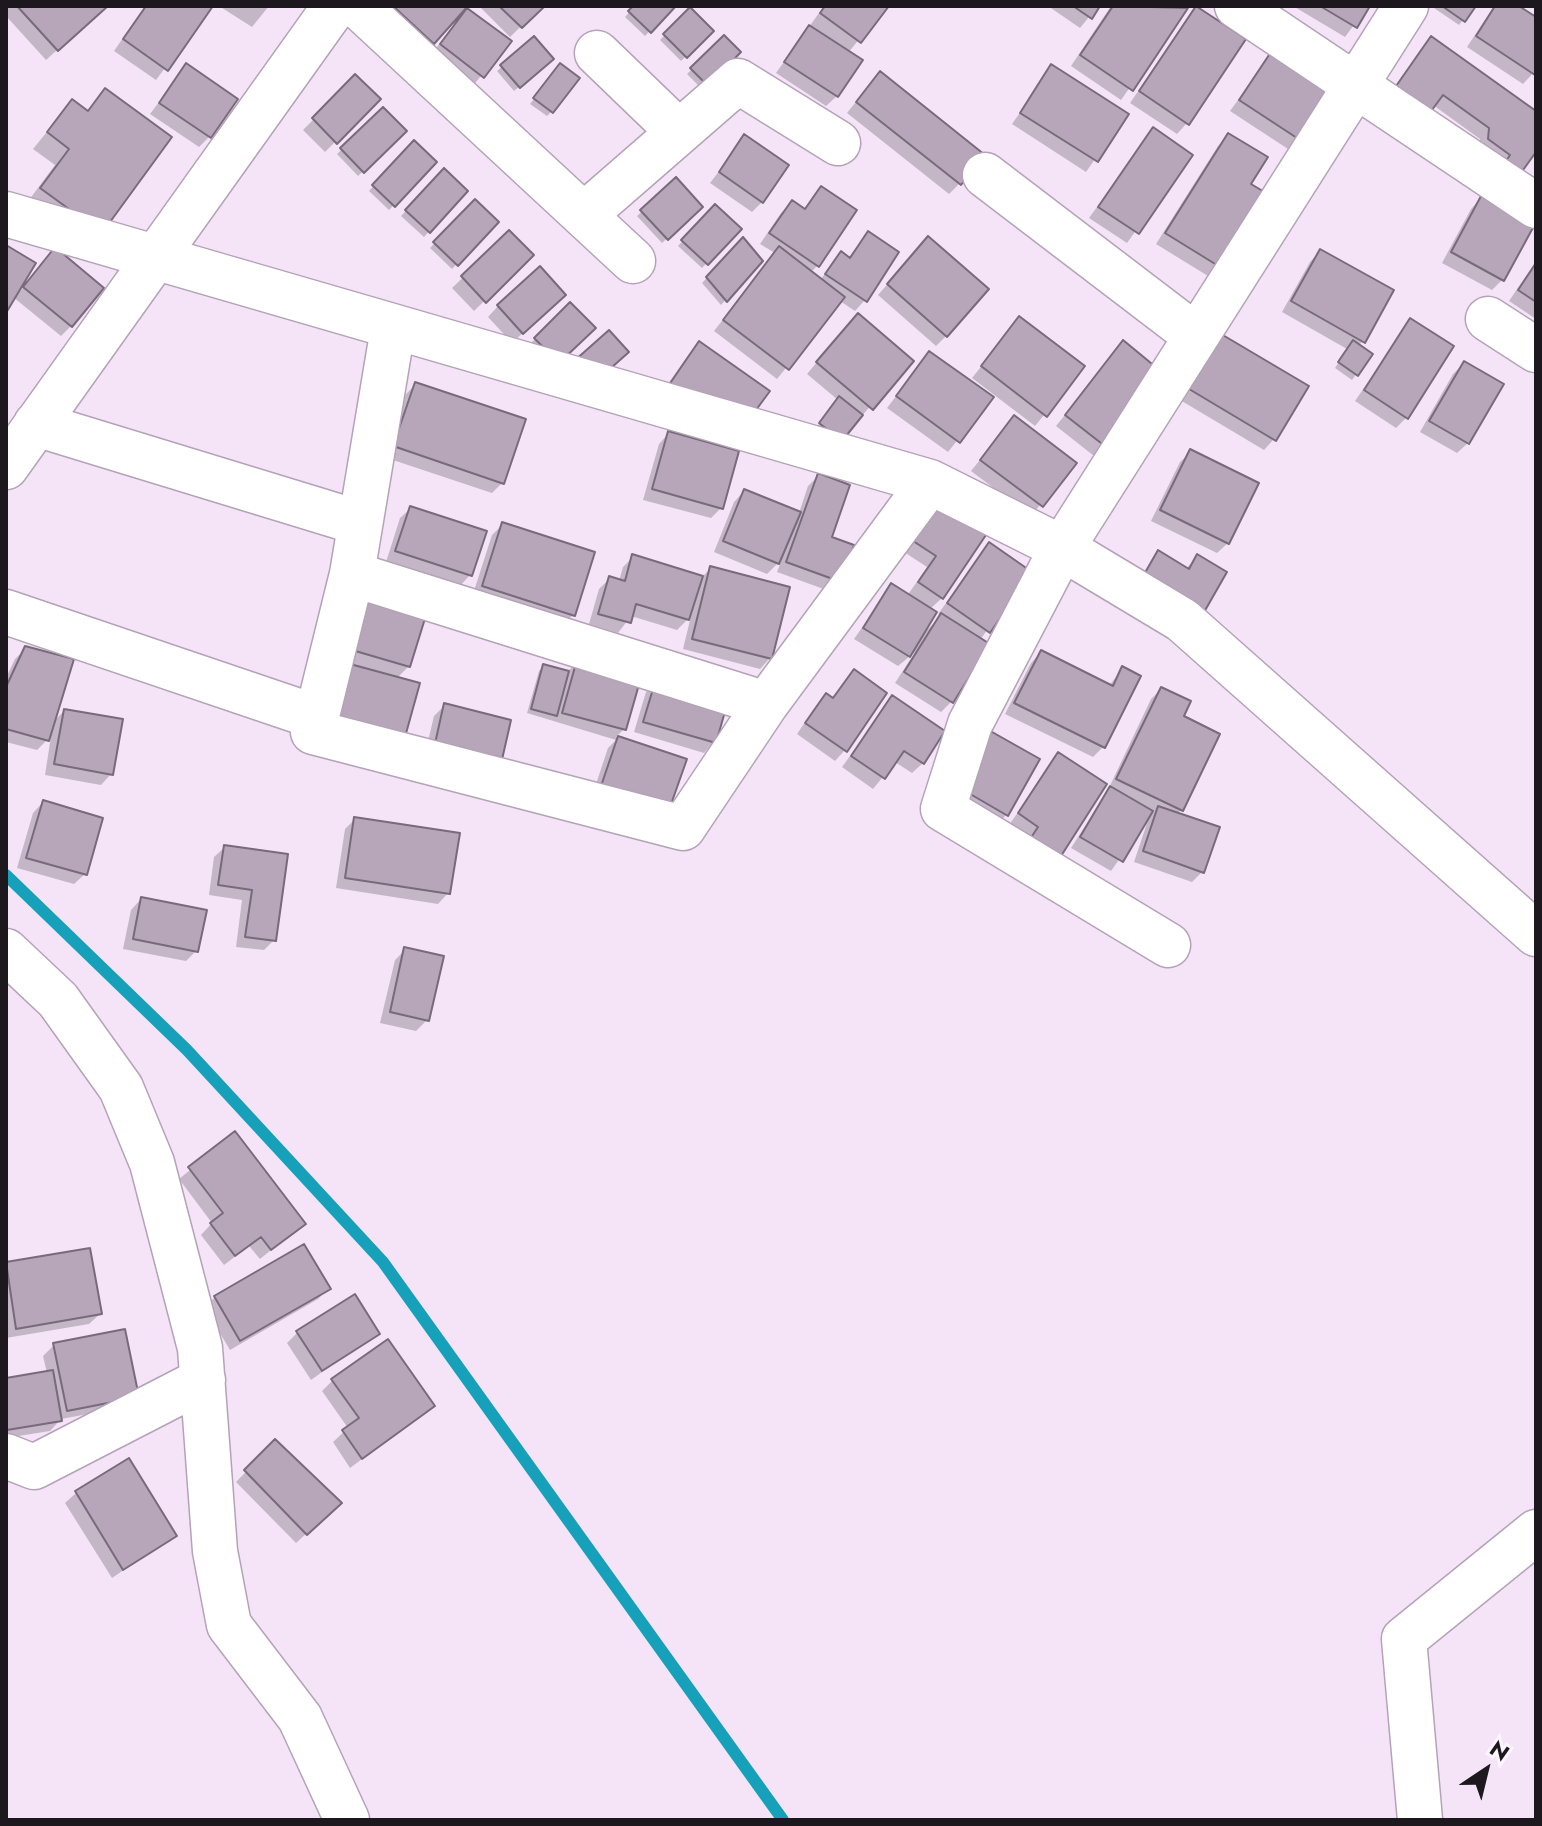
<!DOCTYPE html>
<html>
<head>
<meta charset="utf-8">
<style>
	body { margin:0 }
	#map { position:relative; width:1542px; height:1826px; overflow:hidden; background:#f5e4f8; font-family:Jost,sans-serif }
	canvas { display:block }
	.frame { position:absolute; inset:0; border:8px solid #1d171e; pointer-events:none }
	.north { position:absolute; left:1446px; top:1730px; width:80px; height:80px; -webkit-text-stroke:6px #fcf5fd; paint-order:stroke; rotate:35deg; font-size:22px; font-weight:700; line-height:32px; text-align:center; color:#1d171e }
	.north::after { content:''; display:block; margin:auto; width:28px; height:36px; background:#1d171e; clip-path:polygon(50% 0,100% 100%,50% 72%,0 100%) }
</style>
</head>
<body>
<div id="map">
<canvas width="1542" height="1826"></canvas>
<div class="frame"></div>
<div class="north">N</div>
</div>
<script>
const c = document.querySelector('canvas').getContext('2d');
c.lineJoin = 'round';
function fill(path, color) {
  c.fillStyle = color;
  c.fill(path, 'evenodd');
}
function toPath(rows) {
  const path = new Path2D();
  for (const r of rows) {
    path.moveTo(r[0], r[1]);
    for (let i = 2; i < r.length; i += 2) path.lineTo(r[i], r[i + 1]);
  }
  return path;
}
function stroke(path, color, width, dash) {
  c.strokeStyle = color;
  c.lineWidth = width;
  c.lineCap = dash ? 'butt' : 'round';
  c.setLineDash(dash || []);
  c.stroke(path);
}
fill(toPath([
	[6,6,106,6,46,60,6,16],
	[145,6,211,6,156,80,114,51],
	[219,6,269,6,252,27],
	[374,6,466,6,509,41,472,87,431,55,454,24,451,22,423,53],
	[479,6,542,6,510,37],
	[635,6,673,6,645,36,625,17],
	[824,6,886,6,848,53,837,96,826,106,776,73],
	[1048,6,1098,6,1080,28],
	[1111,6,1185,9,1121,100,1071,66],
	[1293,6,1368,6,1345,37],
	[1431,6,1473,6,1459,25],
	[1494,6,1516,6,1536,19,1536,70,1523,84,1467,47],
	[1196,8,1187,123,1177,134,1130,103],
	[690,10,712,31,681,61,660,40],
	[724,38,702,89,687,74],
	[1432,39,1536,114,1536,148,1511,183,1479,150,1480,139,1433,105,1385,100],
	[1276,48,1299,139,1288,149,1230,111],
	[546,63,514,91,497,71,502,67],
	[186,66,209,137,199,147,150,114],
	[1052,67,1126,115,1086,172,1012,124],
	[556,70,552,111,547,116,530,104],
	[356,77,378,99,325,152,303,130],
	[870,84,959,184,949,194,847,113],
	[105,90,101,232,26,204,55,165,33,149,72,101,86,112],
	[383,110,404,131,358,176,337,154],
	[1153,130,1190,155,1127,243,1089,218],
	[1229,135,1249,185,1218,266,1208,276,1156,244,1218,146],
	[745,137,762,202,752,212,710,183],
	[414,142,435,162,389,210,369,191],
	[444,171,465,191,424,237,401,216],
	[676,180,701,207,662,243,637,216],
	[822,188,818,265,810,273,820,280,842,253,848,258,868,233,865,300,855,311,840,301,777,379,714,331,775,253,760,244,781,213,792,202,803,210],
	[1481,198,1502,280,1492,290,1442,263,1471,209],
	[475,202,497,222,452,269,430,248],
	[715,207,739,229,702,268,678,246],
	[509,233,531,255,474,311,452,288],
	[743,240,760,261,721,305,702,283],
	[6,247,17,295,45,261,71,326,61,336,13,297,6,309],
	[918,249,946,336,936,346,878,295],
	[1320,251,1363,341,1358,346,1370,355,1352,380,1335,368,1347,349,1282,312,1310,262],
	[1536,261,1536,319,1509,301],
	[553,305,512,343,488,317,498,306],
	[570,305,553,367,530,344],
	[1019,319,1083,367,1035,426,972,378],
	[1410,321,1407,417,1396,428,1355,401],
	[847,326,911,361,841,439,816,428,838,400,807,374],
	[1216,334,1274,439,1264,450,1175,397],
	[700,343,706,414,651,408,689,354],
	[1123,343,1104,446,1094,456,1056,426],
	[929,353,991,398,948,452,887,408],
	[1464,363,1468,443,1457,453,1420,432,1453,374],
	[416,384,502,483,492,493,384,457,405,395],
	[1014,418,1074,463,1031,516,971,471],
	[669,433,721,508,711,518,643,500,659,444],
	[1191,452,1228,543,1217,553,1151,521,1180,462],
	[819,475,829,538,852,546,829,591,777,572,782,559,767,574,714,552,734,502,744,491,799,513,808,486],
	[932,505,942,598,929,610,924,633,941,616,938,614,989,545,1029,572,980,640,951,702,941,712,895,683,915,652,898,666,854,639,891,586,907,596,927,567,901,550],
	[411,508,470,575,460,586,386,562,400,518],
	[502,525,573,615,563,625,472,597,492,535],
	[1158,553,1186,569,1197,556,1225,572,1129,596],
	[633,557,702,577,711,568,770,658,760,669,683,649,691,616,677,630,631,616,618,633,589,624,599,589,610,578,619,581,623,567],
	[351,605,409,666,396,679,316,725],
	[25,649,53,722,64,711,111,774,101,785,45,775,51,736,37,750,6,742,6,678,15,659],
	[1041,652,1109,686,1122,669,1103,747,1093,757,1005,714,1031,663],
	[578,659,624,729,616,737,685,760,592,796,608,748,616,740,527,713,539,671,543,667,567,673],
	[854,671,845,750,835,761,797,734,816,706,826,696,831,699],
	[657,681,714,742,704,753,634,732,646,692],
	[1161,689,1181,717,1181,810,1177,814,1202,872,1192,882,1134,862,1149,817,1111,871,1071,848,1108,790,1151,699],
	[892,698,923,763,912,773,895,762,873,789,842,767],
	[445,705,508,721,424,758,434,716],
	[985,730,1037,760,1006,815,996,826,956,802],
	[1058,755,1104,784,1015,859,1009,825],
	[43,802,85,874,74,884,17,868,33,813],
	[355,819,448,893,438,904,336,888,345,829],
	[225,847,286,856,274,940,264,950,236,947,242,900,209,895,214,857],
	[141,899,196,951,186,961,123,949,131,910],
	[405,950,427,1020,416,1031,380,1023,395,960],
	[235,1134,303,1224,260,1259,249,1246,224,1265,201,1235,212,1223,179,1179],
	[88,1250,100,1314,89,1324,6,1338,6,1264],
	[328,1289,318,1299,230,1350,205,1308,215,1297],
	[297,1333,377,1333,311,1380,287,1343],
	[54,1345,126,1407,61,1419,50,1431,6,1438,6,1380,47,1373,43,1356],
	[332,1381,433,1406,350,1468,333,1442,348,1428,322,1391],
	[275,1442,329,1513,296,1543,236,1482],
	[129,1461,175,1535,112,1578,65,1503,76,1493]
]), '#0003');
stroke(toPath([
	[6,875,187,1050,383,1262,783,1820]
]), '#17a0b9', 12);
const building = toPath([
	[17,6,108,6,58,51,17,6],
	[146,6,213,6,168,71,123,39,146,6],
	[393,6,468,6,434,44,393,6],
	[499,6,545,6,522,28,499,6],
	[633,6,676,6,651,33,628,11,633,6],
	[825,6,889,6,861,43,820,13,825,6],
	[1073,6,1100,6,1092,19,1073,6],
	[1113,6,1188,8,1133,91,1080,55,1113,6],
	[1196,6,1246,39,1189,125,1139,91,1196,6],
	[1320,6,1370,6,1357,28,1320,6],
	[1442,6,1476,6,1465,22,1442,6],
	[1495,6,1519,6,1536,17,1535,75,1476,36,1495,6],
	[690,7,714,31,687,58,663,34,690,7],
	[467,8,512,41,484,78,440,44,467,8],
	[809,25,863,60,838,97,784,62,809,25],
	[724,35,741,52,708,86,690,68,724,35],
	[534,36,554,59,520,88,500,65,534,36],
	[1431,36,1536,111,1536,152,1513,184,1498,173,1510,155,1488,139,1489,128,1443,95,1429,114,1394,89,1431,36],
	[1275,46,1336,86,1300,140,1239,100,1275,46],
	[186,63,238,99,211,138,159,103,186,63],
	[560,63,580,78,553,113,533,98,560,63],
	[1051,64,1129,114,1098,162,1020,113,1051,64],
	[880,71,985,155,961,185,856,102,880,71],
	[355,74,381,99,337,144,312,118,355,74],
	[105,88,172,137,102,233,40,188,69,149,47,132,72,99,88,111,105,88],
	[383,107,407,131,364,173,340,148,383,107],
	[1153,127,1193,155,1139,234,1098,207,1153,127],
	[1228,133,1268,157,1251,184,1266,193,1220,267,1165,233,1228,133],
	[744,134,789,165,763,203,719,172,744,134],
	[414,140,437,162,395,207,372,185,414,140],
	[444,168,468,191,430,233,405,210,444,168],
	[676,177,703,207,668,240,640,210,676,177],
	[821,186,857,210,819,267,769,233,792,200,805,209,821,186],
	[1481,196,1535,224,1504,281,1451,252,1481,196],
	[475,199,499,222,458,266,433,242,475,199],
	[715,204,742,229,708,265,681,240,715,204],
	[509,230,534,255,486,303,461,276,509,230],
	[868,231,899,252,867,302,825,274,841,251,850,258,868,231],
	[928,236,989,289,947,337,887,284,928,236],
	[743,237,763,261,727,302,706,277,743,237],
	[6,245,36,263,6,313,6,245],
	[779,246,845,297,789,370,723,320,779,246],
	[55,247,104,288,72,327,23,287,55,247],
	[1320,249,1394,290,1365,343,1291,301,1320,249],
	[1536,263,1536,302,1518,290,1536,263],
	[540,266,566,295,523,334,497,305,540,266],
	[570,302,596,328,559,363,534,338,570,302],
	[858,313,914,361,873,410,816,362,858,313],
	[1019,316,1085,366,1047,417,981,366,1019,316],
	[1410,318,1454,346,1408,419,1364,390,1410,318],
	[609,330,629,352,593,384,573,362,609,330],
	[1216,331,1309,386,1276,441,1184,386,1216,331],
	[1123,340,1163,373,1106,447,1065,415,1123,340],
	[1353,340,1373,354,1358,376,1338,362,1353,340],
	[699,341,770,391,745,425,660,398,699,341],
	[929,351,994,397,960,443,896,396,929,351],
	[1464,361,1504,384,1469,444,1429,421,1464,361],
	[415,382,526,419,504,484,393,446,415,382],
	[839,396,863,415,842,441,819,423,839,396],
	[1014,415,1077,463,1043,507,980,460,1014,415],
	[668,431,739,451,723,509,652,489,668,431],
	[1190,449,1259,483,1229,544,1160,510,1190,449],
	[818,473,850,485,832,537,854,545,841,582,786,562,818,473],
	[744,489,801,512,779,564,723,541,744,489],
	[943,492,992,526,943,599,918,582,936,556,910,539,943,492],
	[410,506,487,531,472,576,395,551,410,506],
	[502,522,595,552,575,616,482,586,502,522],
	[989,542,1032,572,990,633,947,603,989,542],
	[1158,550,1189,569,1197,554,1227,572,1199,621,1138,585,1158,550],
	[632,554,703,576,689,620,636,604,631,623,598,614,609,576,625,581,632,554],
	[710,566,790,587,772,659,692,639,710,566],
	[891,583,937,612,910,657,863,628,891,583],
	[361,592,427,612,410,667,345,648,361,592],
	[941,613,990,644,953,703,904,672,941,613],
	[25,646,74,659,49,741,6,729,6,687,25,646],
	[1041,650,1113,686,1122,666,1141,676,1105,748,1014,703,1041,650],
	[578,656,642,674,626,730,562,713,578,656],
	[339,661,420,683,405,737,325,715,339,661],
	[543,664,569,671,557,716,531,709,543,664],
	[854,669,887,693,847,752,805,723,826,693,833,698,854,669],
	[656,679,728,701,716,743,643,722,656,679],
	[1161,687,1191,701,1184,716,1220,734,1183,811,1116,779,1161,687],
	[892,695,945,731,924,764,904,751,885,779,851,756,892,695],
	[444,703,511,720,501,764,434,748,444,703],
	[64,709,123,719,113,775,54,764,64,709],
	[985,728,1040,759,1008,816,965,791,985,728],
	[618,736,687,759,669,810,601,786,618,736],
	[1058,752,1107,784,1054,867,1024,848,1038,827,1018,813,1058,752],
	[1110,786,1153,811,1123,862,1080,837,1110,786],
	[43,800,103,818,87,875,26,858,43,800],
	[1158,806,1220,827,1204,873,1143,851,1158,806],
	[354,817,460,833,450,894,345,878,354,817],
	[224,845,288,854,276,941,245,937,252,890,218,885,224,845],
	[141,897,207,910,198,952,133,939,141,897],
	[404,947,444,956,429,1021,390,1012,404,947],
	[235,1131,306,1224,271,1250,261,1237,235,1256,210,1223,223,1213,188,1167,235,1131],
	[304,1244,331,1289,240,1341,214,1296,304,1244],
	[90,1248,102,1314,16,1329,6,1262,90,1248],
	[355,1294,380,1334,322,1371,296,1331,355,1294],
	[125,1329,139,1397,67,1411,53,1343,125,1329],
	[388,1339,435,1406,362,1459,342,1430,359,1418,331,1379,388,1339],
	[53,1370,62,1421,7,1430,6,1378,53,1370],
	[275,1439,342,1503,307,1535,244,1470,275,1439],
	[129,1458,177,1536,123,1570,75,1491,129,1458]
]);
fill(building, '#b7a6ba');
stroke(building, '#78697b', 2);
const minor = toPath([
	[358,6,633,261],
	[1237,6,1536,206],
	[597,53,679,132],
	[985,175,1196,336],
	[6,214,930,482,1062,548,1182,620,1536,934],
	[584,215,738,81,838,143],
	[1488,319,1536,350],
	[393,328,352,574,313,732,683,828,766,704,930,482],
	[36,424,360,523],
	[6,467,335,6],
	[352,574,766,704],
	[6,612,316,717],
	[1168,945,943,809,970,724,1062,548,1406,6],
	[6,951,58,1000,121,1088,152,1163,200,1348,215,1551,229,1625,300,1718,347,1820],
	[6,1456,34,1467,203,1380],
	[1420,1820,1404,1639,1536,1532]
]);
stroke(minor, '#b4a3b7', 47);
stroke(minor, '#fff', 44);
</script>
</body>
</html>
